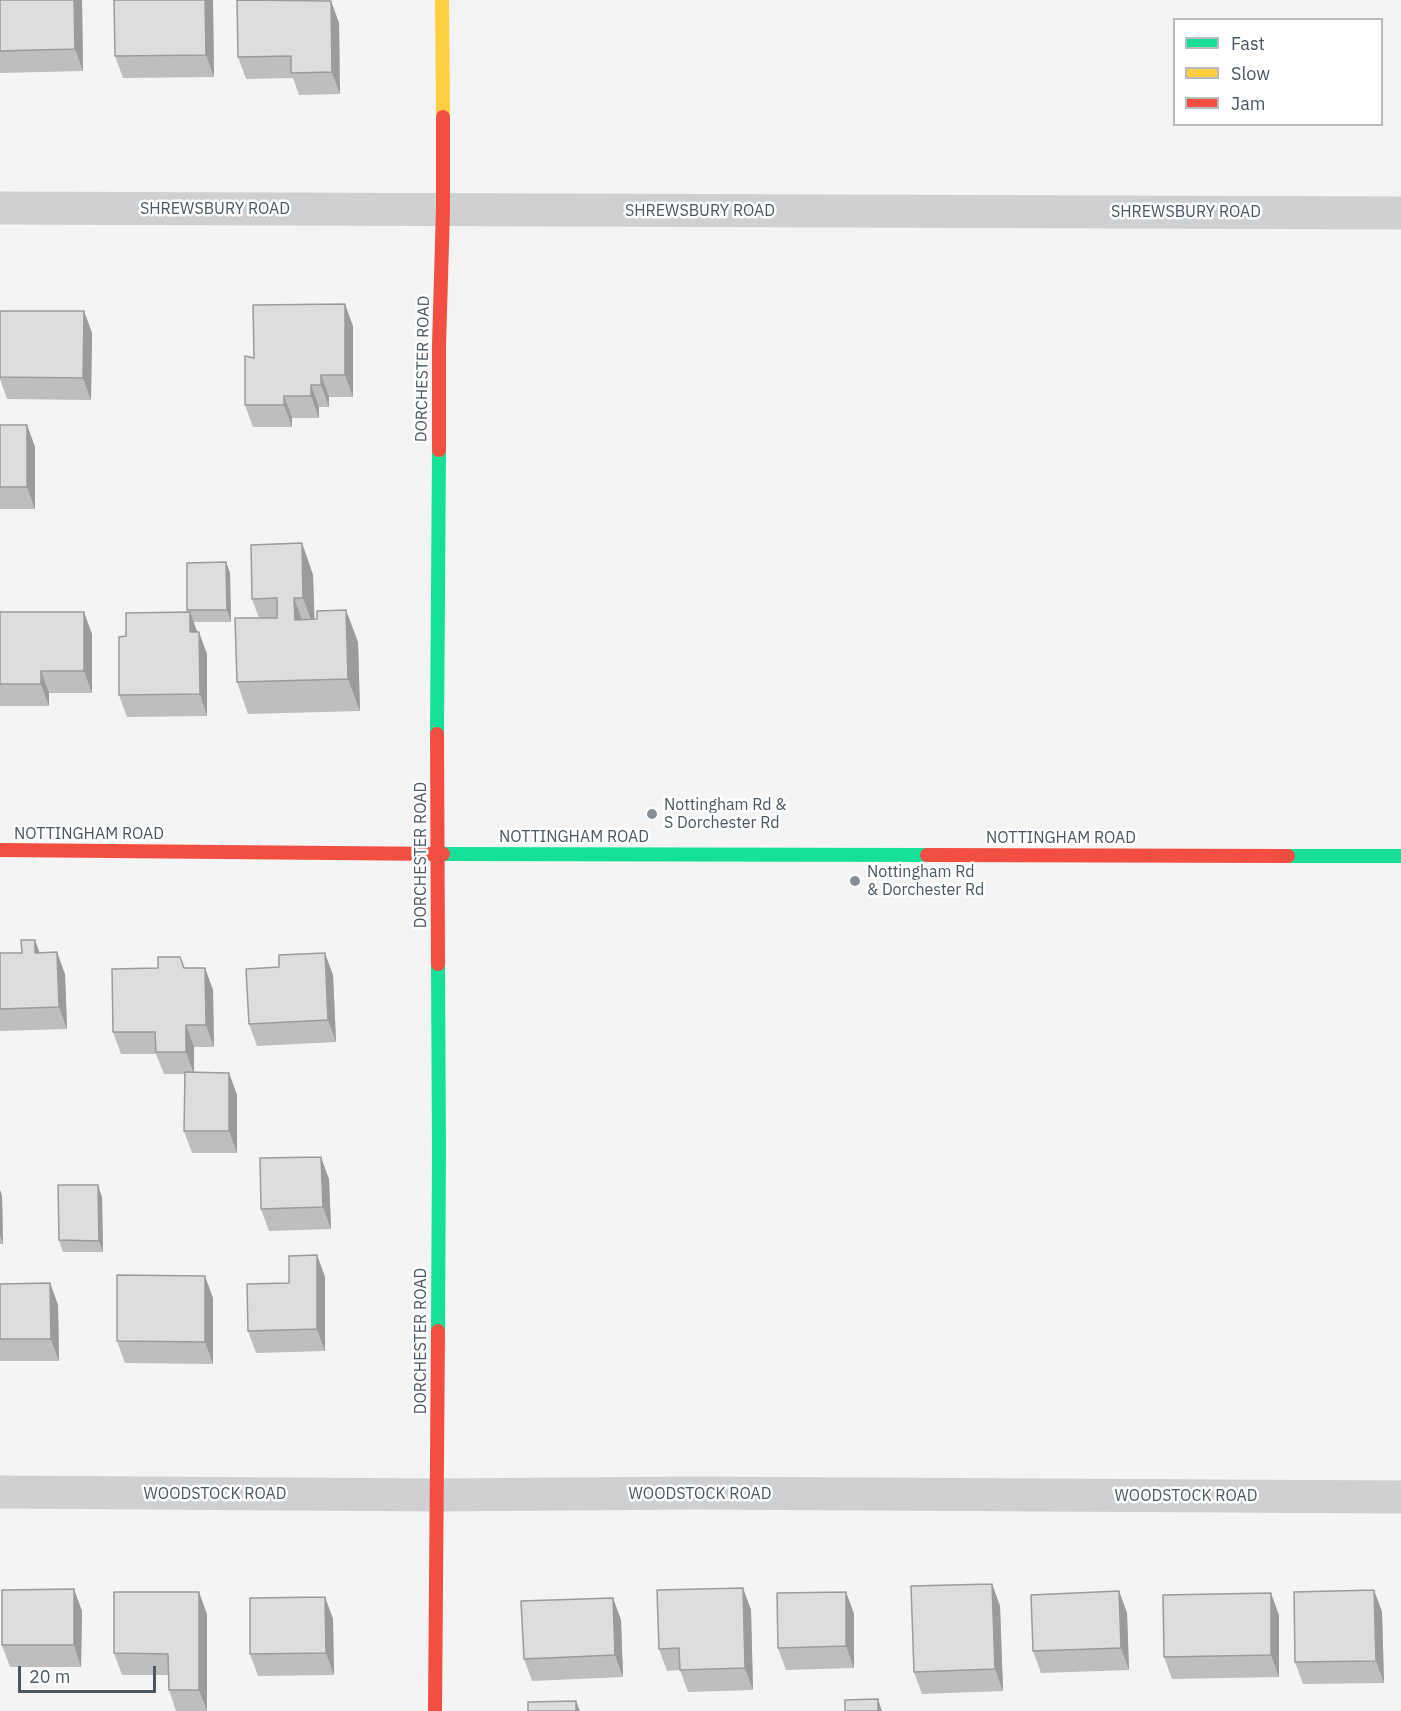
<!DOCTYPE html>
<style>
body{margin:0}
#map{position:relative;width:1401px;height:1711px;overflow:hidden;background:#f4f4f4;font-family:"IBM Plex Sans",sans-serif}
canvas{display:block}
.legend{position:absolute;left:1173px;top:18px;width:210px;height:108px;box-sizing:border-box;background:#fff;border:2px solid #b7bbc0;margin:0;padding:8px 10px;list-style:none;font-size:18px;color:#4a5661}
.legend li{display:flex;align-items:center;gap:12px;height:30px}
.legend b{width:30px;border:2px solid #b7bbc0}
.scale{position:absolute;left:18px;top:1666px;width:138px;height:27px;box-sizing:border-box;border:3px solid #4a5661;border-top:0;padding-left:8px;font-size:18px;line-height:21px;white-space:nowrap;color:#4a5661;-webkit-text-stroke:4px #fff;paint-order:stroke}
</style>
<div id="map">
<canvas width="1401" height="1711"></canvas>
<ul class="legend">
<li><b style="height:8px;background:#16e098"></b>Fast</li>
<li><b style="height:8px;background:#ffcf43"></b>Slow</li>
<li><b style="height:8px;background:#f24e42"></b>Jam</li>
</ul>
<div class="scale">20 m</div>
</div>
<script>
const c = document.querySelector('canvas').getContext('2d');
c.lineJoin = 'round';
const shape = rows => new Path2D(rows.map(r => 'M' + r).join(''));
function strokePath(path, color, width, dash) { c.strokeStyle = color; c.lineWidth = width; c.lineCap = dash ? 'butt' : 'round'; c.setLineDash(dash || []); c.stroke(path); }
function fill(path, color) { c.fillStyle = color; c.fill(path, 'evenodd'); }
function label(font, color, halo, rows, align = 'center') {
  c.font = font + ' "IBM Plex Sans",sans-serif'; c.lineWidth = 5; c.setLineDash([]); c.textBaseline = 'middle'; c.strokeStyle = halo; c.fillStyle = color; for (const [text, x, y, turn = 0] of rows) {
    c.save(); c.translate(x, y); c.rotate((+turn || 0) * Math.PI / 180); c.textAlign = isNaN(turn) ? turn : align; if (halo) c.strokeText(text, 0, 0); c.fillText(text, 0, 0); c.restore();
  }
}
strokePath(shape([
 [0,208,1401,213],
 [0,1492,437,1495,693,1493,1401,1497]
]), '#ced0d2', 33);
strokePath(shape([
 [437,734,439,450],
 [443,854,927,855],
 [1288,856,1401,856],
 [438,1331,439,1151,438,964]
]), '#16e098', 14);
strokePath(shape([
 [442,0,443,117]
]), '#ffcf43', 14);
strokePath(shape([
 [439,450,439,346,443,209,443,117],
 [437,734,438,964],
 [0,850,443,854],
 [927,855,1288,856],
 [435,1711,438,1331]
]), '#f24e42', 14);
fill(shape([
 [0,0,82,0,83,71,0,73],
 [213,0,214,77,123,78,115,56],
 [237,0,331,1,339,23,340,94,299,95,293,78,246,79,238,57],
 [0,311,84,311,92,333,91,400,7,399,0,379],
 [353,326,353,397,329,397,329,407,319,407,319,418,292,418,292,427,253,427,245,405,254,358],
 [0,425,27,425,35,447,35,509,0,509],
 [302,543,313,575,314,619,358,642,360,711,248,714,237,682,259,618,252,599],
 [226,562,230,573,231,622,193,622,207,654,207,716,127,717,119,695,126,636,188,612,187,610],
 [0,612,92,634,92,693,49,693,49,706,0,706],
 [0,953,40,953,65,974,67,1029,0,1031],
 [184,968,205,968,213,990,214,1047,194,1047,194,1072,229,1073,237,1095,237,1153,192,1153,184,1131,184,1074,164,1074,156,1054,121,1054,113,1032],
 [333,975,336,1042,257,1046,249,1024],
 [329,1179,331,1229,269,1231,261,1209],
 [0,1190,2,1196,3,1244,0,1244],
 [102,1197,103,1252,63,1252,59,1240],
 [317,1255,325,1277,325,1351,256,1353,248,1331,289,1283],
 [50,1283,58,1305,59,1361,0,1361,0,1284],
 [213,1298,213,1364,125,1363,117,1341],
 [992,1584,1000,1606,1003,1691,922,1694,914,1672],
 [743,1588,751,1610,753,1690,688,1692,680,1670,667,1671,659,1649],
 [1374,1590,1382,1612,1384,1683,1303,1684,1295,1662],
 [1119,1591,1127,1613,1129,1670,1041,1673,1033,1651],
 [846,1592,854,1614,854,1668,786,1670,778,1648],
 [325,1597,333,1619,334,1675,258,1676,250,1654],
 [613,1598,621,1620,623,1677,532,1681,524,1659],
 [82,1611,81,1667,10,1667,2,1645],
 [207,1614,207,1711,176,1711,169,1690,168,1675,122,1675,114,1653],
 [1279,1615,1279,1677,1172,1679,1164,1657]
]), '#bebebf');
fill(shape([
 [74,0,82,0,83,71,75,49],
 [205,0,213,0,214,77,206,55],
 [331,1,339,23,340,94,332,72],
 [345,304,353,326,353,397,345,375],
 [84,311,92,333,91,400,83,378],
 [321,375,329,397,329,407,321,385],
 [311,385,319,407,319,418,311,396],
 [284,396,292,418,292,427,284,405],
 [27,425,35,447,35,509,27,487],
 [302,543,313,575,315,630,303,598],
 [226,562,230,573,231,622,227,610],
 [294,598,306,630,295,620],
 [346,610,358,642,360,711,348,679],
 [84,612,92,634,92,693,84,671],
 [190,612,198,634,190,632],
 [199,632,207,654,207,716,200,694],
 [41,671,49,693,49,706,41,684],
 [35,940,43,962,35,953],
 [57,952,65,974,67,1029,59,1007],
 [325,953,333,975,336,1042,328,1020],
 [205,968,213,990,214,1047,206,1025],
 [186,1025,194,1047,194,1074,186,1052],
 [229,1073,237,1095,237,1153,229,1131],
 [321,1157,329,1179,331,1229,323,1207],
 [98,1185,102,1197,103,1252,99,1241],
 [0,1190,2,1196,3,1244,0,1235],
 [317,1255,325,1277,325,1351,317,1329],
 [205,1276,213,1298,213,1364,205,1342],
 [50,1283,58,1305,59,1361,51,1339],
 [992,1584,1000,1606,1003,1691,995,1669],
 [743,1588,751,1610,753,1690,745,1668],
 [74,1589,82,1611,81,1667,74,1645],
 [1374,1590,1382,1612,1384,1683,1376,1661],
 [1119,1591,1127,1613,1129,1670,1121,1648],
 [199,1592,207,1614,207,1711,199,1690],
 [846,1592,854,1614,854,1668,846,1646],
 [1271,1593,1279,1615,1279,1677,1271,1655],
 [325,1597,333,1619,334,1675,326,1653],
 [613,1598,621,1620,623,1677,615,1655],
 [878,1699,882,1711,878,1711],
 [576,1701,580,1711,576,1711]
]), '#9b9b9b');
const building = shape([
 [0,0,74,0,75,49,0,51,0,0],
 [114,0,205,0,206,55,115,56,114,0],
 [237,0,331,1,332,72,291,73,291,56,238,57,237,0],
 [345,304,345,375,321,375,321,385,311,385,311,396,284,396,284,405,245,405,245,356,254,358,253,305,345,304],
 [0,311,84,311,83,378,0,377,0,311],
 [0,425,27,425,27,487,0,487,0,425],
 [302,543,303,598,294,598,295,620,317,619,317,611,346,610,348,679,237,682,235,618,277,618,277,598,252,599,251,545,302,543],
 [226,562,227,610,187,610,187,563,226,562],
 [0,612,84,612,84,671,41,671,41,684,0,684,0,612],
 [190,612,190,632,199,632,200,694,119,695,119,637,126,636,126,613,190,612],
 [21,940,35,940,35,953,57,952,59,1007,0,1009,0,953,22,953,21,940],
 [325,953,328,1020,249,1024,246,969,279,967,279,955,325,953],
 [158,957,180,957,184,968,205,968,206,1025,186,1025,186,1052,156,1052,155,1032,113,1032,112,969,158,968,158,957],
 [185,1072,229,1073,229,1131,184,1131,185,1072],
 [321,1157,323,1207,261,1209,260,1158,321,1157],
 [58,1185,98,1185,99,1241,59,1240,58,1185],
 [317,1255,317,1329,248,1331,247,1284,289,1283,289,1256,317,1255],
 [117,1275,205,1276,205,1342,117,1341,117,1275],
 [50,1283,51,1339,0,1339,0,1284,50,1283],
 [992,1584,995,1669,914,1672,911,1586,992,1584],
 [743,1588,745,1668,680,1670,679,1648,659,1649,657,1590,743,1588],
 [74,1589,74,1645,2,1645,2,1590,74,1589],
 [1374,1590,1376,1661,1295,1662,1294,1592,1374,1590],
 [1119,1591,1121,1648,1033,1651,1031,1595,1119,1591],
 [114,1592,199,1592,199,1690,169,1690,168,1654,114,1653,114,1592],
 [846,1592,846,1646,778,1648,777,1593,846,1592],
 [1271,1593,1271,1655,1164,1657,1163,1595,1271,1593],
 [325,1597,326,1653,250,1654,250,1598,325,1597],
 [613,1598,615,1655,524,1659,521,1601,613,1598],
 [878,1699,878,1711,845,1711,845,1700,878,1699],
 [576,1701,576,1711,528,1711,528,1702,576,1701]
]);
fill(building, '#ddddde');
strokePath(building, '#9b9b9b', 1.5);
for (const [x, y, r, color] of [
 [652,814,6,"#868d94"],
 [855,881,6,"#868d94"]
]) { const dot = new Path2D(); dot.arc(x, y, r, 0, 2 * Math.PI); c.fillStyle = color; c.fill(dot); strokePath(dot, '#fff', 2); }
label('16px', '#4a5661', '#fff', [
 ["SHREWSBURY ROAD",215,209],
 ["SHREWSBURY ROAD",700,211],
 ["SHREWSBURY ROAD",1186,212],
 ["DORCHESTER ROAD",423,369,-89],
 ["NOTTINGHAM ROAD",89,834],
 ["NOTTINGHAM ROAD",574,837],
 ["NOTTINGHAM ROAD",1061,838],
 ["DORCHESTER ROAD",421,855,-90],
 ["DORCHESTER ROAD",421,1341,-90],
 ["WOODSTOCK ROAD",215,1494],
 ["WOODSTOCK ROAD",700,1494],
 ["WOODSTOCK ROAD",1186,1496]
]);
label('16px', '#4a5661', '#fff', [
 ["Nottingham Rd &",664,805],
 ["S Dorchester Rd",664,823],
 ["Nottingham Rd",867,872],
 ["& Dorchester Rd",867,890]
], 'left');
</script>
